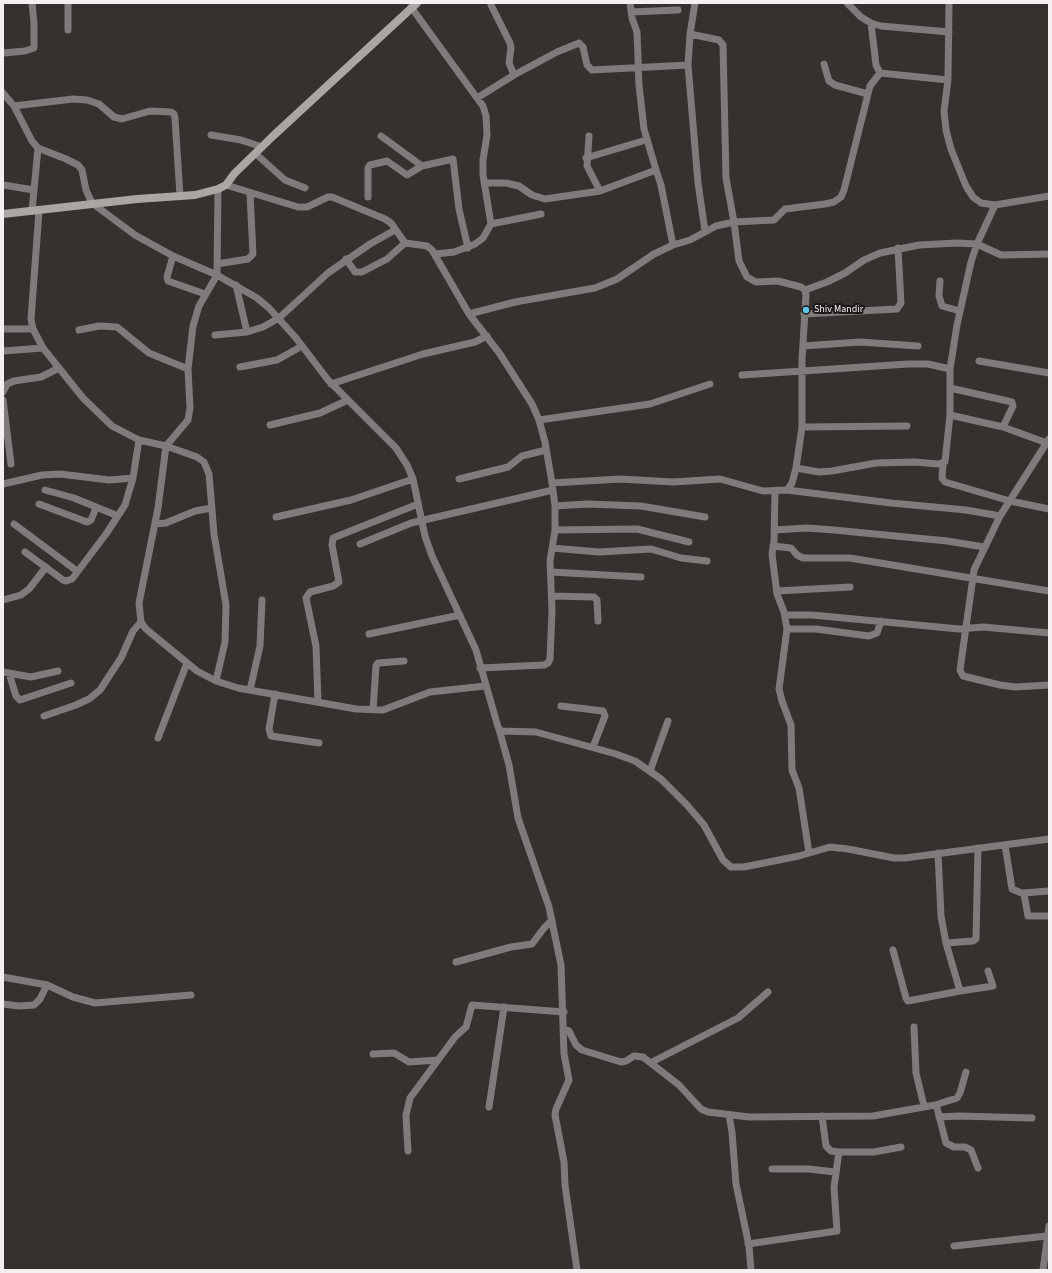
<!DOCTYPE html>
<style>
body{margin:0}
#map{position:relative;width:1052px;height:1273px;overflow:hidden;background:#36302e;font-family:"Source Sans 3",sans-serif}
canvas{display:block}
.frame{position:absolute;inset:0;border:4px solid #f5f0ef;pointer-events:none}
</style>
<div id="map">
<canvas width="1052" height="1273"></canvas>
<div class="frame"></div>
</div>
<script>
const c = document.querySelector('canvas').getContext('2d');
c.lineJoin = 'round';
const shape = rows => new Path2D(rows.map(r => 'M' + r).join(''));
function strokePath(path, color, width, dash) { c.strokeStyle = color; c.lineWidth = width; c.lineCap = dash ? 'butt' : 'round'; c.setLineDash(dash || []); c.stroke(path); }
function label(font, color, halo, rows, align = 'center') {
  c.font = font + ' "Source Sans 3",sans-serif'; c.lineWidth = 4; c.setLineDash([]); c.textBaseline = 'middle'; c.strokeStyle = halo; c.fillStyle = color; for (const [text, x, y, turn = 0] of rows) {
    c.save(); c.translate(x, y); c.rotate((+turn || 0) * Math.PI / 180); c.textAlign = isNaN(turn) ? turn : align; if (halo) c.strokeText(text, 0, 0); c.fillText(text, 0, 0); c.restore();
  }
}
strokePath(shape([
 [630,3,632,18,637,32,639,85,644,129,656,170],
 [695,3,690,34,688,65,698,183,705,231],
 [847,3,861,17,871,23,881,26,949,32],
 [949,3,948,80,944,111,946,130,951,149,966,186,973,197,981,203,995,205,1049,196],
 [491,5,510,43,511,48,509,63,514,75],
 [411,7,477,98,514,75,557,52,579,43,583,47,587,65,592,70,688,65],
 [631,12,678,10],
 [871,23,876,65,880,73,948,80],
 [68,30,68,3],
 [3,53,25,51,34,48,34,23,32,3],
 [824,64,829,81,835,85,868,94],
 [3,93,14,106,32,141,38,148,66,159,78,165,82,170,86,190,92,203,135,235,173,256,217,275,257,298,269,308,296,338,328,380,396,448,407,465,413,479,425,536,432,556,476,650,498,727,501,731,536,732,616,754,635,761,661,779,687,805,704,825,723,860,731,867,744,867,799,856,830,847,848,849,894,858,905,858,1049,839],
 [14,106,73,99,87,100,99,104,114,117,122,119,150,111,171,112,174,114,175,118,180,196],
 [211,135,241,140,262,147],
 [381,136,422,166,453,159,459,209,468,248],
 [589,136,587,166,600,191],
 [256,154,285,180,305,188],
 [586,158,646,140],
 [484,183,506,183,519,186,532,195,545,199,600,191,656,170,661,185,673,245,654,254,617,279,595,288,515,302,469,314,500,354,532,404,539,420,545,442,552,483,620,479,673,482,720,479,763,491,787,490,891,503,966,510,1000,516],
 [3,185,34,190],
 [226,185,298,207,307,207,328,197,332,197,385,219,391,223,405,243,427,246,432,250,469,314],
 [368,197,368,168,370,165,387,161,407,175,422,166],
 [32,211,38,148],
 [39,211,31,319,33,329,43,348,83,398,112,426,139,440,166,446,158,508,139,603,141,622,146,629,197,671,216,681,238,688,356,709,383,710,430,692,485,686],
 [491,224,541,214],
 [673,245,690,240,716,226,734,222,726,178,723,45,719,40,690,34],
 [435,254,454,252,475,244,483,238,491,224,483,175,483,160,487,135,486,116,483,106,477,98],
 [173,256,167,277,168,281,205,294],
 [346,259,355,272,362,272,387,259,405,243],
 [217,264,248,259,253,254,250,194],
 [940,281,939,296,942,306,960,311],
 [236,285,247,332],
 [805,290,827,282,845,273,864,260,880,253,919,245,957,243,977,244,1001,255,1049,254],
 [804,314,897,309,901,303,898,248],
 [3,329,33,329],
 [79,330,99,326,117,327,149,353,188,369],
 [215,335,247,332,263,327,279,318,328,273,370,244,395,230],
 [803,346,860,342,918,346],
 [3,351,43,348],
 [979,361,1049,373],
 [240,367,277,360,302,346],
 [742,375,908,364,928,364,950,369],
 [331,384,423,354,475,342,487,336],
 [950,388,1012,402,1013,406,1003,427],
 [3,392,7,384,14,381,41,377,59,368],
 [3,400,11,464],
 [950,415,1003,427,1047,443],
 [539,420,650,404,710,384],
 [270,425,320,413,348,400],
 [802,427,907,426],
 [1049,439,1000,516,974,570,960,670,963,676,1000,685,1015,687,1049,685],
 [943,463,942,478,945,482,1010,501,1049,509],
 [796,468,819,472,832,471,876,463,915,462,938,464,945,462,950,415,950,369,957,325,971,262,977,244,995,205],
 [459,479,508,467,522,456,546,450],
 [3,484,42,475,60,474,109,480,133,478],
 [45,490,74,498,118,516],
 [787,490,792,483,796,468,802,427,802,359,806,295,805,290,801,287,778,281,756,282,747,277,739,261,734,222,774,220,785,209,825,204,834,202,841,197,844,190,870,86,880,73],
 [775,492,774,542,772,554,777,594,784,612,787,629,779,689,782,701,791,725,792,770,799,788,809,853],
 [39,504,87,522,91,520,96,508],
 [555,506,587,504,641,506,705,517],
 [276,517,351,500,413,479],
 [14,524,77,571],
 [155,524,166,523,195,511,212,508],
 [555,530,637,529,689,542],
 [774,530,807,528,834,530,947,541,984,547],
 [360,544,411,523,553,490],
 [773,546,791,548,797,555,803,558,850,558,1049,591],
 [552,548,599,552,651,549,681,558,707,561],
 [25,552,63,580,66,581,72,579,106,534,125,505,133,478,139,440],
 [551,572,641,577],
 [777,591,850,587],
 [552,596,594,597,597,600,598,621],
 [3,600,21,595,29,589,46,567],
 [785,615,812,615,959,629,983,627,1049,633],
 [787,629,816,629,869,636,877,633,881,621],
 [369,634,460,615],
 [480,668,544,665,548,663,550,659,552,611,550,561,555,530,555,506,552,483],
 [3,672,31,677,58,671],
 [9,673,16,696,20,700,71,683],
 [216,681,225,642,226,605,214,534,209,474,204,462,197,457,166,446,188,420,190,408,188,369,193,326,199,306,217,275,218,189],
 [250,690,260,646,262,600],
 [275,694,269,729,271,736,319,743],
 [318,702,316,646,306,598,310,592,333,586,339,582,332,545,333,538,418,504],
 [561,706,603,711,605,716,593,747],
 [373,710,376,666,378,663,404,661],
 [44,716,76,705,89,699,100,690,121,658,133,631,141,622],
 [499,729,509,765,518,818,549,907,561,965,564,1054,569,1080,556,1109,555,1115,564,1162,565,1185,577,1270],
 [158,738,187,663],
 [650,771,668,721],
 [1005,845,1012,889,1024,894,1028,916,1049,916],
 [1023,893,1049,891],
 [946,943,973,941,976,939,978,848],
 [893,950,906,998,908,1001,960,991,946,943,941,916,938,853],
 [456,962,511,947,532,944,544,928,552,920],
 [3,977,47,985],
 [960,991,993,986,988,971],
 [3,1004,19,1006,34,1005,40,999,47,985,73,997,95,1003,191,995],
 [914,1027,916,1073,924,1106],
 [564,1029,569,1031,576,1045,582,1050,621,1062,626,1061,634,1056,643,1057,679,1085,701,1109,708,1112,749,1117,873,1116,935,1105,937,1108,946,1143,954,1147,965,1147,971,1150,978,1168],
 [373,1054,394,1053,409,1062,438,1060],
 [652,1062,738,1018,768,992],
 [935,1105,957,1098,960,1093,966,1072],
 [489,1107,504,1007],
 [729,1115,732,1132,736,1184,749,1246,751,1270],
 [939,1117,959,1116,1032,1118],
 [408,1151,406,1115,410,1098,455,1037,466,1027,472,1005,564,1012],
 [839,1152,874,1152,901,1147],
 [772,1169,809,1169,835,1172],
 [748,1244,837,1231,834,1187,839,1152,831,1151,826,1146,822,1116],
 [954,1246,1047,1236],
 [1043,1270,1049,1226]
]), '#7f7b7a', 7);
strokePath(shape([
 [3,214,137,199,195,195,218,189,226,185,234,174,273,136,417,3]
]), '#aba5a4', 8);
for (const [x, y, r, color] of [
 [806,310,4,"#5cc7e7"]
]) { const dot = new Path2D(); dot.arc(x, y, r, 0, 2 * Math.PI); c.fillStyle = color; c.fill(dot); strokePath(dot, '#1b1817', 1.5); }
label('10px', '#f5f0ef', '#1b1817', [
 ["Shiv Mandir",814,310]
], 'left');
</script>
